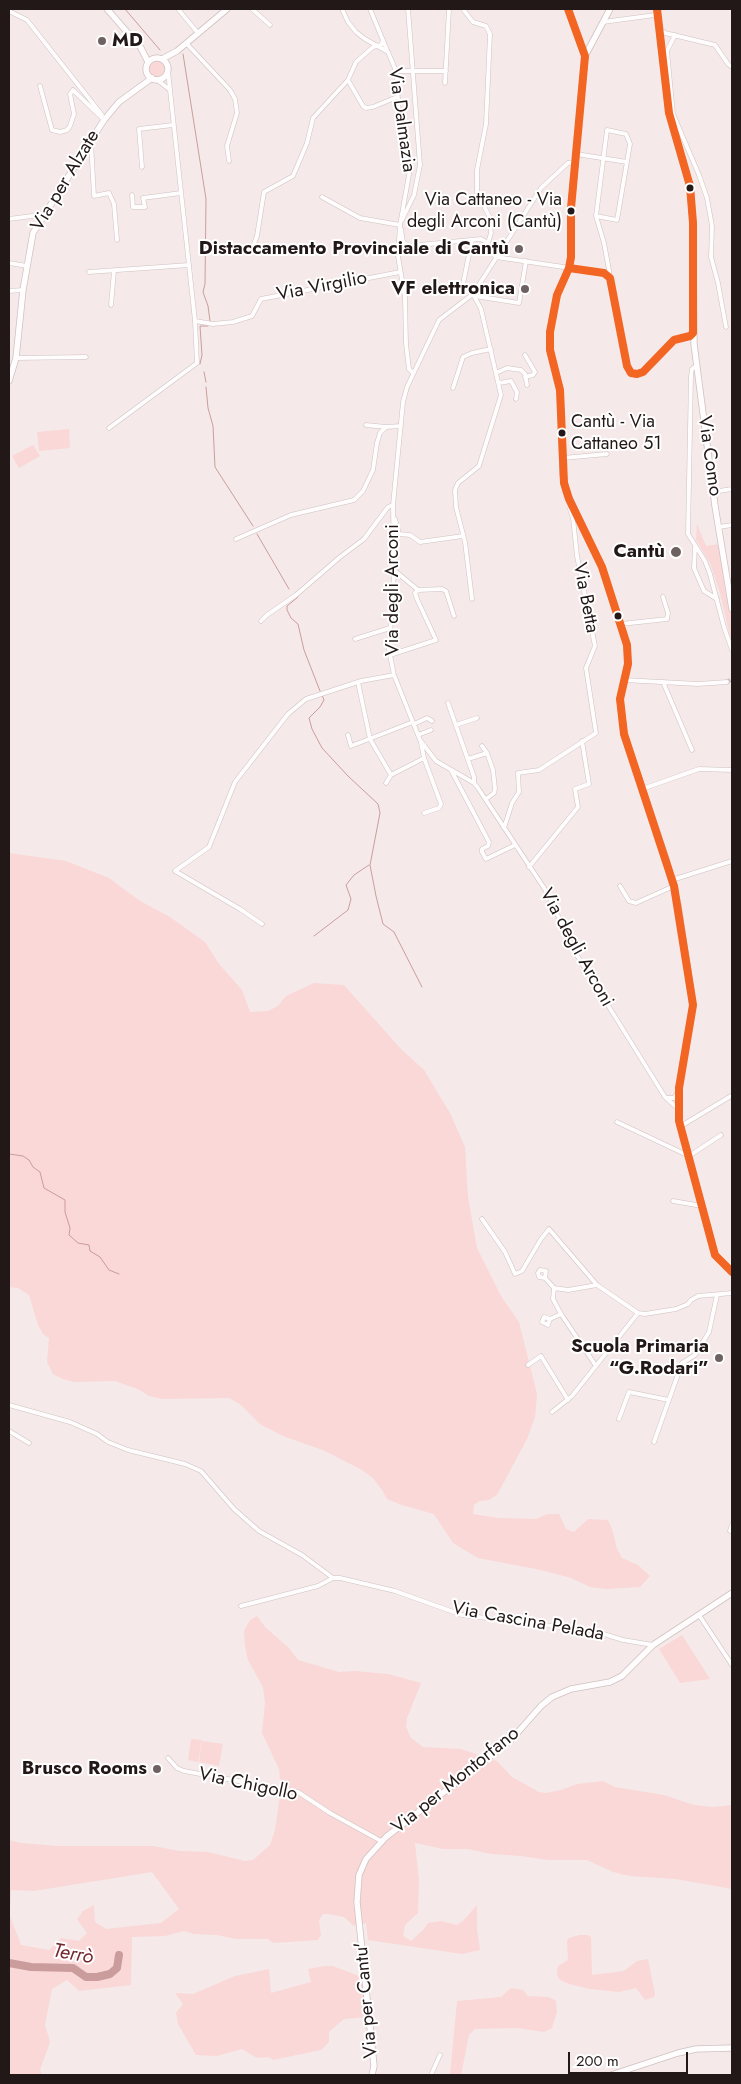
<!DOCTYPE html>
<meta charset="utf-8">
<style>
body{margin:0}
#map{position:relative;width:741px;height:2084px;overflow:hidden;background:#f6e9e9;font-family:Jost,sans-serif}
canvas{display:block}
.frame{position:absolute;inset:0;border:10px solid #231818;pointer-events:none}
.scale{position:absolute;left:568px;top:2052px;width:120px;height:22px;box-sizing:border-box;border:2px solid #231818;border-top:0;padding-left:6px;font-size:15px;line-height:18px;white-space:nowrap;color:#231818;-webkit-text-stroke:4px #fff;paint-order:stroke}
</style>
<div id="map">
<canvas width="741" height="2084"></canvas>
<div class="frame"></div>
<div class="scale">200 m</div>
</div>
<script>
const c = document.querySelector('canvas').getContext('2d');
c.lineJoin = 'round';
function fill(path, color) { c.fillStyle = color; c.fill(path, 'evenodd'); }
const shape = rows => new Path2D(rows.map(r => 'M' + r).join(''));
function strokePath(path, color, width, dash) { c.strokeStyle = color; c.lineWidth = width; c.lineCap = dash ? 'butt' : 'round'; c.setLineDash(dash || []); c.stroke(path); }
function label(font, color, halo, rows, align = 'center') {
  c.font = font + ' Jost,sans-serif'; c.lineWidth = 4; c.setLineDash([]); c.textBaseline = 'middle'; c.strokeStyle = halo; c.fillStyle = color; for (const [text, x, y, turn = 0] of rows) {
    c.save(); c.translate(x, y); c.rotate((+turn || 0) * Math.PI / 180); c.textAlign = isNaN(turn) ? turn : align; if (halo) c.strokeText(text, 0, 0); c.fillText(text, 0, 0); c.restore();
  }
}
fill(shape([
 '148 69a9 9 0 1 1 18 0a9 9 0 1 1-18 0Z',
 [69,429,70,448,39,451,37,432],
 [33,445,40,456,19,468,12,456],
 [697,524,706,546,719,544,725,590,732,617,732,645,720,593,710,563,696,540],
 [9,853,66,861,109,878,140,901,170,917,205,942,219,964,242,990,250,1012,268,1011,278,1006,286,996,314,983,344,985,401,1049,424,1070,450,1113,465,1147,468,1197,477,1248,501,1296,519,1322,537,1394,535,1417,527,1439,497,1495,489,1500,479,1501,474,1505,473,1514,499,1518,536,1519,548,1514,559,1514,566,1529,574,1532,588,1519,608,1520,612,1529,617,1549,622,1558,638,1565,650,1576,640,1587,606,1589,590,1587,571,1578,541,1570,478,1558,453,1543,434,1514,402,1505,387,1499,382,1490,373,1478,362,1470,325,1451,283,1436,260,1424,241,1405,229,1398,162,1399,149,1396,138,1389,115,1381,74,1382,63,1379,53,1374,47,1362,49,1338,43,1334,38,1325,29,1295,18,1288,9,1287],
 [257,1616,266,1628,288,1647,298,1660,339,1672,355,1671,388,1674,421,1683,407,1718,406,1727,411,1738,423,1747,461,1749,497,1761,512,1777,539,1792,546,1793,561,1790,577,1784,603,1781,615,1787,664,1795,694,1805,713,1807,732,1805,732,1889,676,1879,630,1876,613,1872,587,1860,548,1860,521,1856,491,1854,468,1849,443,1849,415,1843,419,1880,418,1913,405,1925,403,1936,411,1941,423,1930,428,1923,441,1921,457,1925,463,1921,477,1905,477,1929,480,1950,462,1954,368,1940,366,1923,354,1926,344,1917,328,1914,323,1914,319,1920,321,1935,318,1940,273,1943,268,1939,236,1939,217,1935,194,1934,184,1931,165,1936,132,1937,131,1985,79,1991,67,1980,52,1989,45,2025,50,2042,40,2070,42,2075,9,2075,9,1840,21,1843,58,1846,153,1846,179,1851,208,1852,245,1861,253,1860,270,1845,275,1830,281,1788,279,1769,262,1733,265,1703,263,1687,248,1660,245,1646,244,1631,250,1620],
 [152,1872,179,1909,161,1923,106,1929,95,1922,94,1905,83,1911,77,1919,87,1933,79,1941,61,1938,49,1950,21,1945,10,1916,11,1890,34,1891],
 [682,1635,710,1679,680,1683,659,1649],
 [191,1739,202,1740,198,1762,188,1760],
 [202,1741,223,1744,219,1766,199,1762],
 [579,1935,587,1935,591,1937,592,1975,624,1971,637,1961,648,1959,655,1994,654,1997,645,2000,636,1988,619,1992,590,1989,569,1984,560,1980,557,1975,557,1970,558,1966,568,1960,567,1941,569,1938],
 [325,1966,333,1966,364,1978,368,2017,344,2019,329,2032,329,2042,321,2050,273,2060,269,2057,257,2058,242,2049,217,2056,196,2055,178,2024,176,2013,183,2004,175,1993,193,1994,235,1976,269,1969,271,1993,311,1982,308,1969],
 [511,1988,523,1990,528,1996,549,1997,556,2001,557,2012,552,2028,544,2032,517,2028,475,2029,469,2035,461,2075,450,2075,457,2001,501,1997]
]), '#f9d8d7');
strokePath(shape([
 [125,9,160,50],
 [183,54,206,199,205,284,203,292,208,306,210,321],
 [200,364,202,355,200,326,208,326],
 [204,372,206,382],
 [206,387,208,408,213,426,215,467,253,526],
 [257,534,289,589],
 [298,597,287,606,287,610,291,618,298,624,304,650,320,691],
 [322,695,324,700,320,707,309,718,312,729,322,748,348,776,378,804,380,813,370,865,376,896,383,924,394,932,422,987],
 [314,936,348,910,351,899,346,885,354,875,369,865],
 [9,1154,23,1156,29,1160,33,1167,40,1172,44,1188,65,1200,65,1212,70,1228,69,1235,78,1243,89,1245,90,1251,100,1257,109,1270,119,1274]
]), '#cb9c9c', 1);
strokePath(shape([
 [9,1963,31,1967,73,1968,86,1977,97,1977,110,1974,117,1968,119,1955]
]), '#cb9c9c', 8);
strokePath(shape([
 [727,682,732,679]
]), '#ccbfbf', 4, [4, 2]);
const street = shape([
 [178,9,198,33],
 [252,9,270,25],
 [342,9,348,22,356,32,365,39,388,52,396,71,399,114,408,149,410,169,400,225,398,256,405,298,406,344,409,369,413,373],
 [370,9,387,50],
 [463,9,473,22,486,26,490,34,486,124,477,170,477,192,489,216,491,233,488,243],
 [9,11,27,20,102,115],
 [603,22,655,15],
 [660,29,665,33,715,45,728,64,732,67],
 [675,35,667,51,673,114,699,175,707,198,712,226,711,257,718,283,726,327],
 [186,43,230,90,235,99,237,113,227,146,229,161],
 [396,71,446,71],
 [156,79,170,90,168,71],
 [348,80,363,106,366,108,373,107,397,97],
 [445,83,449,9],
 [40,86,52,130,60,132,67,130,70,126,74,114,70,94,73,90,104,120],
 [607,130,626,134,630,144,617,220,596,216,607,130],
 [91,142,94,196,109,193,114,204,117,240],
 [576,154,627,162],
 [574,162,568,163,541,188,473,294,439,320,407,387,403,402,393,505,394,574,389,650,394,675,420,740,436,761,474,783,478,788,548,894,573,949,665,1097,675,1106,678,1107],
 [142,167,139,129,173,125],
 [132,195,133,207,145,207,143,198,181,193],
 [322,197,360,218,400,225],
 [596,216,604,243,609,270,609,276,629,371,634,374,643,372,674,340,690,336,693,333],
 [9,219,32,216,42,218],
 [402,220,414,195,420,165,408,9],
 [401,229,403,242,409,246,481,239,488,243,491,252,496,257,604,273,609,276],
 [251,251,257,236,264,192,293,176,307,143,313,118,348,80,356,62,373,47,381,45,383,40],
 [9,263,27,266],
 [89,272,189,265],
 [463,284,472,240],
 [9,291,23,290],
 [475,296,519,303,526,261],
 [111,305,114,271],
 [195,321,213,324,233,322,252,316,261,299,400,272],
 [16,358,86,357],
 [697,365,692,369,691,376,688,534,705,561,710,574,724,627,732,650],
 [496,373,507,368,521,370,525,374,527,385],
 [525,377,533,375,535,372,525,355],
 [499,383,511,381,517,392,516,399],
 [453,388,463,357,472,353,491,349],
 [366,425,386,427],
 [109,428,197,363,195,321,170,90],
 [563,458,607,454],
 [713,492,732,489],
 [395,519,399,534,410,535,420,542,463,536],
 [719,527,732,525],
 [236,539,291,515,354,500,363,491,373,470,377,443,380,433,386,427,401,426],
 [695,547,694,568,704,591,717,599],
 [394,570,418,590,442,589,446,591,454,616],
 [472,599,465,542,456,507,455,490,458,483,479,466,501,395,481,309,473,294],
 [261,621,267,615,296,595,340,557,364,539,388,507,393,505],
 [621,624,667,619,668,613,663,597],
 [355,639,390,628],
 [390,655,436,640,417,599,415,593,418,590],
 [624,680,698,684,727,682],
 [358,682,370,739,391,775,424,758],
 [663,682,692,750],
 [448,703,474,777,474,783],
 [414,724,427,718,432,721],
 [456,725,477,718],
 [348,735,351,746,413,722],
 [418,735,431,730],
 [421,743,424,758,441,804,439,808,424,813],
 [482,746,487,753,493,770,495,789,494,793,486,799],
 [468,759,487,753],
 [451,770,489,842,488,846,482,849,482,852,486,859,515,845],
 [386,783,391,775],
 [642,789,699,769,732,770],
 [504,828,512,803,519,792,518,773,539,770,596,733,586,668,595,646,577,556,573,518,570,509,573,507],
 [529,867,578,807,575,789,589,784,582,741],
 [672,880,732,861],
 [620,886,629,901,636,903,674,886],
 [262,924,240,909,175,871,209,847,235,782,288,714,306,699,361,681,394,675],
 [667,1098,674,1098,676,1095],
 [617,1122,689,1156,721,1135],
 [681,1126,731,1096],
 [673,1201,702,1206],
 [482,1219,505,1252,515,1274,522,1271,541,1239,549,1229,597,1285,638,1313,645,1314,676,1309,688,1304,691,1300,698,1296,732,1293],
 [545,1278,539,1277,538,1273,540,1270,546,1271,545,1278,554,1288,568,1290,597,1285],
 [561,1314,596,1366],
 [550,1319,548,1325,542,1322,544,1317,550,1319,561,1314,553,1299,554,1288],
 [528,1365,541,1356,568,1400],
 [641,1373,643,1365,679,1372],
 [9,1405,70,1422,97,1434,108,1442,128,1450,185,1464,201,1471,234,1509,259,1531,302,1555,333,1578,340,1578,395,1591,462,1615,594,1631,623,1640,653,1645],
 [552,1412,572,1396,638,1313],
 [619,1419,629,1392,669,1400],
 [9,1431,29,1443],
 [654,1442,682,1363,695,1355,709,1332,717,1295],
 [730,1531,732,1525],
 [241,1606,318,1586,333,1578],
 [699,1615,732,1665],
 [168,1758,177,1768,184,1771,298,1792,330,1813,381,1841],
 [431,2075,440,2055]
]);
const secondary = shape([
 [107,9,141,48,148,62],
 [568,9,585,56],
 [610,9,585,56,571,208,571,257,569,268,557,295,550,332,550,350,560,390,563,475,566,491,602,567,627,645,628,664,620,699,624,734,666,859,678,905,693,1005,679,1088,679,1121,715,1255,732,1272],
 [657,9,669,113,690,186,693,223,694,344,715,506,732,609],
 '146 69a11 11 0 1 1 22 0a11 11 0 1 1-22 0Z',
 [162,59,177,51,227,9],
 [9,381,16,358,23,290,33,233,104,120,119,102,152,78],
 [372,2075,374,2066,357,1902,359,1875,366,1859,386,1837,511,1740,541,1706,552,1697,571,1689,610,1682,622,1676,653,1645,732,1593],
 [611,2075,678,2053,696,2049,732,2048]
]);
strokePath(street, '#cdc2c1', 5);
strokePath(secondary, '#cdc2c1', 7);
strokePath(street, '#fefcfc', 4);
strokePath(secondary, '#fefcfc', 5.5);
strokePath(shape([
 [568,9,585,56,571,208,571,257,569,268,557,295,550,332,550,350,560,390,564,483,569,499,602,567,627,645,628,664,620,699,624,734,674,886,693,1005,679,1088,679,1121,715,1255,732,1272],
 [569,268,604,273,610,278,627,366,631,373,637,374,643,372,674,340,690,336,693,333,693,223,690,186,669,113,657,9]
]), '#f26522', 8);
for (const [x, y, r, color] of [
 [102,41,5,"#6d6161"],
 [690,188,4.5,"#231818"],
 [571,211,4.5,"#231818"],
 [519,249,5,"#6d6161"],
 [525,289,5,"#6d6161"],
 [562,433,4.5,"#231818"],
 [676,552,6,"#6d6161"],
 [618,616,4.5,"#231818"],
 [719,1358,5,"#6d6161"],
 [157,1769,5,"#6d6161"]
]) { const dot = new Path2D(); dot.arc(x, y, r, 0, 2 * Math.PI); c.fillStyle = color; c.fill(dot); strokePath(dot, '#fff', 2); }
label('18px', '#231818', '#fff', [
 ["Via Cattaneo - Via",562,201],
 ["degli Arconi (Cantù)",562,223],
 ["Cantù - Via",571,423,"left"],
 ["Cattaneo 51",571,445,"left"]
], 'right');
label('bold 19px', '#231818', '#fff', [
 ["MD",112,41,"left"],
 ["Distaccamento Provinciale di Cantù",509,249],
 ["VF elettronica",515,289],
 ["Cantù",665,552],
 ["Scuola Primaria",709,1347],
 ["“G.Rodari”",709,1369],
 ["Brusco Rooms",147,1769]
], 'right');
label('19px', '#231818', '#fff', [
 ["Via Dalmazia",401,120,82],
 ["Via per Alzate",66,181,-59],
 ["Via Virgilio",322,287,-11],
 ["Via Como",709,456,82],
 ["Via degli Arconi",393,590,-90],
 ["Via Betta",585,598,79],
 ["Via degli Arconi",576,948,61],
 ["Via Cascina Pelada",528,1622,10],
 ["Via per Montorfano",456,1781,-39],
 ["Via Chigollo",248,1785,12],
 ["Via per Cantu'",367,2000,-95]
]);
label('italic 20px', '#75282e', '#fff', [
 ["Terrò",73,1955,10]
]);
</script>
